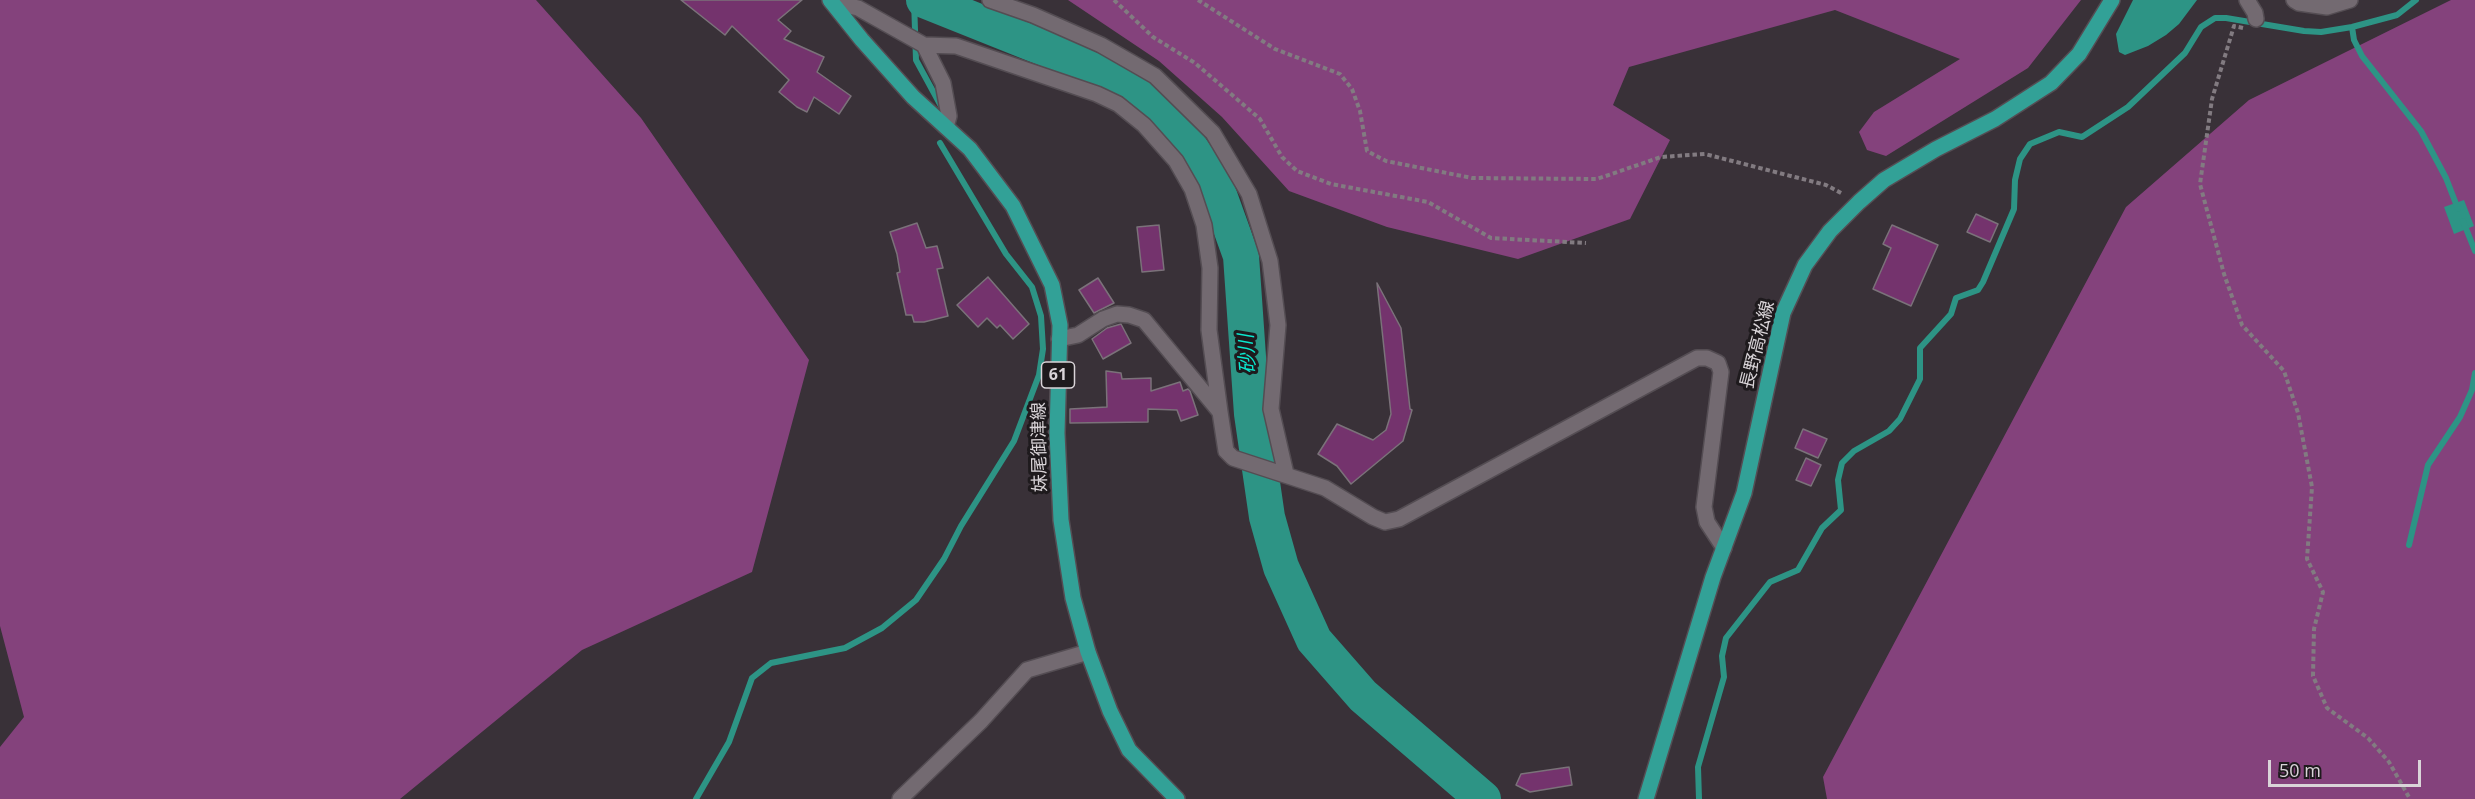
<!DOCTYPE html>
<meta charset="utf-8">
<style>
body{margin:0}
#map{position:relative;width:2475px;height:799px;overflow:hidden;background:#393138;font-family:"Open Sans",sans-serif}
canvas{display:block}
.scale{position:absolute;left:2268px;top:760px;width:153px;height:27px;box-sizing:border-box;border:3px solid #d9d4d8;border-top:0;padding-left:8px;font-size:18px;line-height:21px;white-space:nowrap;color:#d9d4d8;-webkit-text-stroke:4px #1e1a1d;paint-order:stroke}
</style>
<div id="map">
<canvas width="2475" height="799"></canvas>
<div class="scale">50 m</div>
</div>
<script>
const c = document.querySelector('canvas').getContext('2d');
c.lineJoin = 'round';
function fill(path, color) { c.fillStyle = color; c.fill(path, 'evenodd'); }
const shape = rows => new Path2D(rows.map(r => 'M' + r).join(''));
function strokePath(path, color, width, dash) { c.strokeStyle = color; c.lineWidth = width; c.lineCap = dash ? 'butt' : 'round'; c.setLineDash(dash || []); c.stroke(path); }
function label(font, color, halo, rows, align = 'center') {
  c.font = font + ' "Open Sans","Noto Sans JP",sans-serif'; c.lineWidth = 6; c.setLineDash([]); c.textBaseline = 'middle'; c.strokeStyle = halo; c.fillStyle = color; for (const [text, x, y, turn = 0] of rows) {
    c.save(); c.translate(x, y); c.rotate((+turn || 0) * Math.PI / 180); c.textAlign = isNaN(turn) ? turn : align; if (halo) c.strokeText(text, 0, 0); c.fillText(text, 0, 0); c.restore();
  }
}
fill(shape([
 [0,0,536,0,641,118,809,360,752,572,582,650,400,799,0,799,0,747,24,717,0,626],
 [1068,0,2081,0,2028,68,1886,156,1867,150,1859,132,1874,112,1960,59,1835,10,1629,67,1613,105,1670,140,1630,219,1518,259,1387,227,1289,191,1222,117,1159,61],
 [2451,0,2475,0,2475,799,1827,799,1823,777,2126,207,2249,100]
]), '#84427c');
fill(shape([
 [2133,0,2197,0,2179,24,2166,35,2148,46,2125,55,2119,52,2116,34],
 [2464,200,2474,226,2454,234,2444,207]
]), '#2d9485');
strokePath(shape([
 [914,0,916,60,941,106],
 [2352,27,2354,40,2362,56,2421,131,2446,178,2458,209],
 [2463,221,2475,251],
 [2409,545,2428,465,2460,417,2472,390,2475,373],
 [696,799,729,742,752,678,771,663,845,648,882,628,916,600,944,559,961,526,1014,441,1039,375,1043,349,1041,316,1032,287,1006,254,940,143],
 [1699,799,1698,767,1724,677,1722,656,1726,638,1770,582,1798,570,1822,528,1841,510,1838,480,1842,463,1854,451,1889,431,1900,419,1920,379,1920,348,1951,314,1956,298,1978,290,1983,282,2014,209,2015,180,2020,159,2030,144,2059,132,2082,137,2128,107,2185,53,2201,27,2215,18,2226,18,2304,31,2321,32,2352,27,2397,15,2416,0]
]), '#2d9485', 6);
strokePath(shape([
 [924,0,1054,52,1130,88,1179,132,1214,181,1241,256,1252,414,1267,517,1281,567,1314,640,1363,696,1483,799]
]), '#2d9485', 36);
const building = shape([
 [681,0,802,0,778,20,791,31,784,39,824,57,817,72,851,96,839,114,814,97,807,112,797,107,779,92,789,80,732,26,725,35,681,0],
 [1976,214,1998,224,1990,242,1967,232,1976,214],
 [917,223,926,248,937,246,943,268,937,269,948,316,924,322,914,322,912,315,906,315,897,273,900,272,897,254,890,232,917,223],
 [1159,225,1164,270,1142,272,1137,227,1159,225],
 [1892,225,1938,245,1911,306,1873,289,1891,248,1883,244,1892,225],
 [988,277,1029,324,1013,339,1000,325,997,328,987,318,978,327,957,305,988,277],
 [1098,278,1114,303,1094,313,1079,290,1098,278],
 [1377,283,1401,328,1410,409,1412,410,1403,441,1351,484,1337,466,1318,454,1337,424,1373,440,1386,430,1391,414,1377,283],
 [1121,324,1131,343,1103,359,1092,339,1107,328,1121,324],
 [1106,371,1121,373,1122,379,1151,378,1151,391,1180,382,1183,391,1188,389,1190,391,1198,415,1181,421,1177,410,1148,409,1148,422,1070,423,1070,409,1107,407,1106,371],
 [1803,429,1827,439,1818,458,1795,448,1803,429],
 [1806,458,1821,465,1811,486,1796,480,1806,458],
 [1569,767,1572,785,1530,792,1516,785,1521,774,1569,767]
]);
fill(building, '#74336d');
strokePath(building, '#7b727a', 1.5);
const minor = shape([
 [990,0,1033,15,1101,45,1155,76,1213,133,1249,194,1270,261,1278,325,1271,409,1286,474],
 [2247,0,2255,13,2256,19],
 [2294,0,2299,3,2327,7,2350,0],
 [832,2,858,8,924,45,956,46,1097,94,1118,104,1144,125,1176,161,1192,189,1204,225,1210,268,1209,330,1220,412],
 [924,45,943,83,949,116,946,127],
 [1059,339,1078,335,1103,319,1117,314,1129,315,1144,320,1220,412,1226,451,1233,458,1325,488,1373,517,1385,522,1399,519,1697,358,1707,358,1718,363,1721,372,1704,507,1707,522,1724,548],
 [900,799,981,721,1027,670,1088,652]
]);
const major = shape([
 [830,0,862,40,913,97,970,149,1013,206,1052,285,1060,325,1057,433,1061,520,1073,598,1088,652,1110,711,1129,750,1177,799],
 [1646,799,1713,577,1744,493,1783,313,1805,265,1830,231,1859,202,1884,180,1936,149,1995,119,2051,83,2079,54,2112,0]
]);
strokePath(minor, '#544d53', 18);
strokePath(major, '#544d53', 18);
strokePath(shape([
 [1114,0,1153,37,1195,63,1260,119,1282,157,1297,171,1331,184,1428,202,1491,238,1586,243],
 [1198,0,1275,49,1340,74,1352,89,1360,111,1367,151,1386,161,1472,178,1597,179,1661,157,1705,154,1826,185,1843,194],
 [2243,28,2234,26,2212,99,2200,184,2224,274,2242,325,2284,371,2298,413,2312,487,2307,559,2323,592,2314,629,2313,676,2327,708,2368,738,2389,762,2410,799]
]), '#827b81', 4, [4.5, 3]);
strokePath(minor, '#736a71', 15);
strokePath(major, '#32a197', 15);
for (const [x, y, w] of [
 [1058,375,33]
]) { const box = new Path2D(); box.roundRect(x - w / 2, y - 13, w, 26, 4.5); c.fillStyle = '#1e1a1d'; c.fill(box); strokePath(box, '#d9d4d8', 1.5); }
label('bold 16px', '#d9d4d8', null, [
 ["61",1058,375]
]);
label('18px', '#d9d4d8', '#1e1a1d', [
 ["長野高松線",1758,345,-76],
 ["妹尾御津線",1040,447,-91]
]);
label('italic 20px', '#0be7ce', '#1e1a1d', [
 ["砂川",1248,354,-94]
]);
</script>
